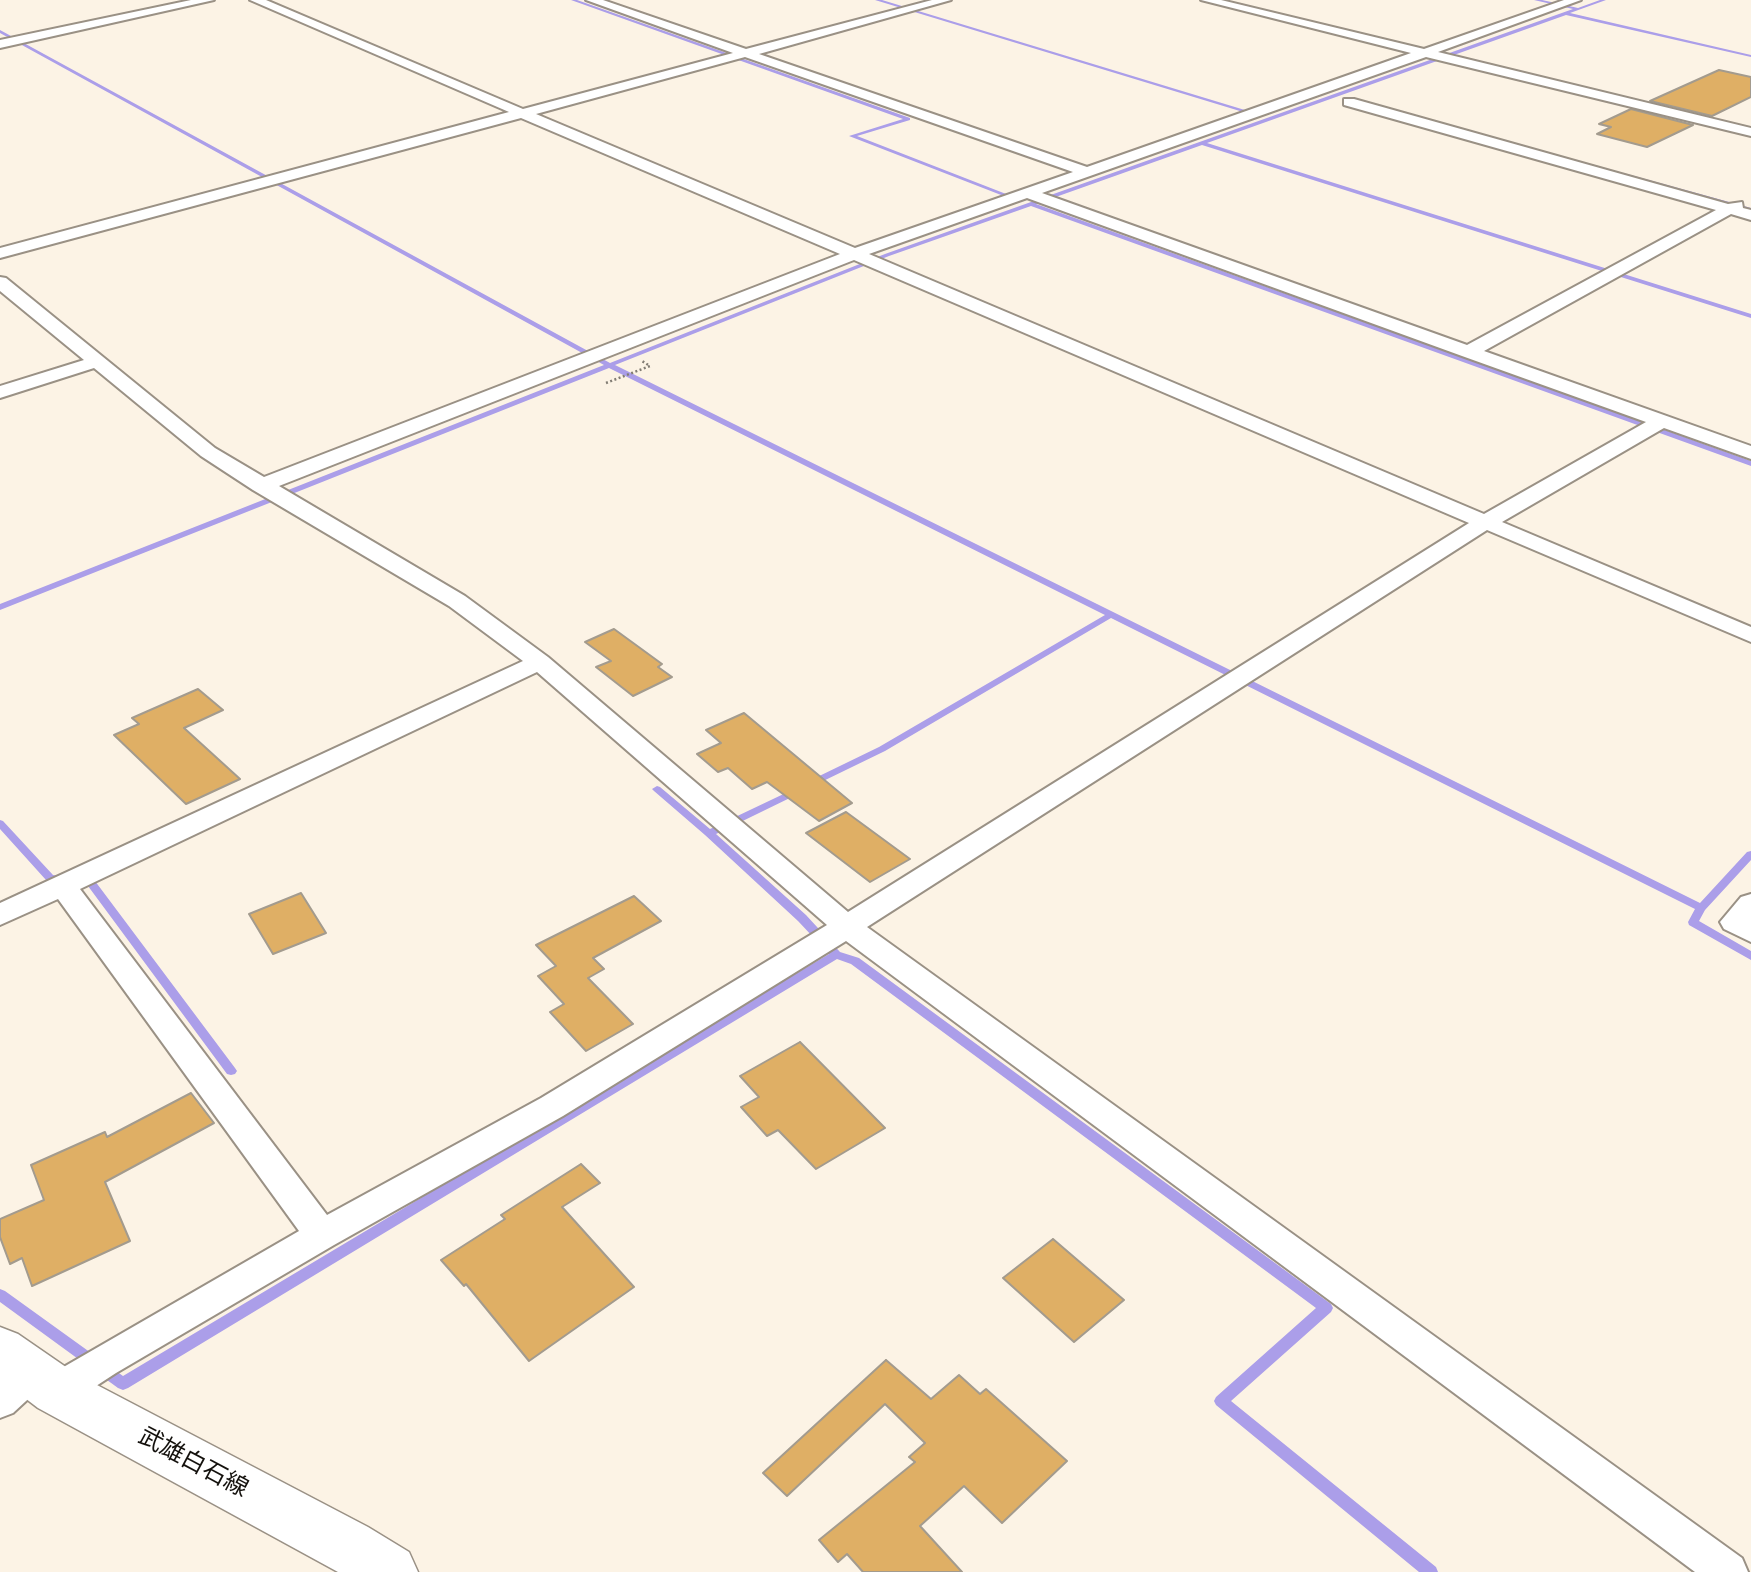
<!DOCTYPE html>
<meta charset="utf-8">
<style>
body{margin:0}
canvas{display:block;background:#fcf3e5}
</style>
<canvas width="1751" height="1572"></canvas>
<script>
const c = document.querySelector('canvas').getContext('2d');
c.lineJoin = 'round';
const shape = rows => new Path2D(rows.map(r => 'M' + r).join(''));
function fill(path, color) { c.fillStyle = color; c.fill(path, 'evenodd'); }
function strokePath(path, color, width, dash) { c.strokeStyle = color; c.lineWidth = width; c.lineCap = dash ? 'butt' : 'round'; c.setLineDash(dash || []); c.stroke(path); }
function label(font, color, halo, rows, align = 'center') {
  c.font = font + ' Bitter,"Noto Sans JP",serif'; c.lineWidth = 5; c.setLineDash([]); c.textBaseline = 'middle'; c.strokeStyle = halo; c.fillStyle = color; for (const [text, x, y, turn = 0] of rows) {
    c.save(); c.translate(x, y); c.rotate((+turn || 0) * Math.PI / 180); c.textAlign = isNaN(turn) ? turn : align; if (halo) c.strokeText(text, 0, 0); c.fillText(text, 0, 0); c.restore();
  }
}
fill(shape([
 [571,0,577,0,910,118,910,120,857,136,1019,199,1014,200,849,136,903,119,571,0],
 [875,0,882,0,1258,114,1253,115,875,0],
 [1534,0,1542,0,1578,8,1600,0,1606,0,1570,13,1751,55,1751,57,1566,15,1207,143,1751,314,1751,318,1202,145,1036,204,1751,461,1751,466,1031,206,889,256,615,365,1700,903,1747,852,1751,851,1751,860,1705,910,1699,921,1751,951,1751,960,1689,925,1688,922,1695,909,1111,618,885,751,815,785,809,785,807,783,809,781,879,747,1105,615,609,368,0,610,0,604,604,365,0,33,0,30,610,363,885,254,1573,9,1534,0],
 [1627,174,1751,208,1751,212,1625,177,1624,176,1627,174],
 [657,786,660,787,710,829,792,790,798,790,800,792,798,794,716,834,806,915,840,952,859,958,1331,1304,1333,1308,1331,1312,1231,1401,1436,1567,1438,1572,1419,1572,1216,1405,1214,1401,1216,1397,1316,1308,851,964,837,959,128,1388,123,1390,118,1388,0,1302,0,1289,5,1291,123,1376,829,954,798,921,705,835,654,791,652,789,657,786],
 [0,820,3,821,53,875,70,878,71,880,70,882,66,883,46,880,0,829,0,820],
 [81,879,95,881,235,1068,237,1071,235,1074,231,1075,227,1074,88,886,77,884,76,882,77,880,81,879]
]), '#ab9ee9');
const building = shape([
 [1719,70,1751,77,1751,97,1712,116,1650,101,1719,70],
 [1631,109,1693,125,1647,147,1597,134,1611,127,1599,124,1631,109],
 [614,629,662,664,658,667,672,677,633,696,596,667,611,661,585,642,614,629],
 [198,689,223,710,184,728,240,779,186,804,114,735,139,724,132,718,198,689],
 [744,713,852,803,819,821,767,782,752,789,728,768,718,772,697,754,721,743,706,730,744,713],
 [846,812,910,859,870,882,806,833,846,812],
 [301,893,326,933,273,954,249,914,301,893],
 [634,896,661,921,593,958,604,969,588,978,633,1024,586,1051,550,1012,564,1004,538,976,556,966,536,945,634,896],
 [800,1042,885,1128,816,1169,778,1130,767,1136,741,1107,759,1097,740,1076,800,1042],
 [191,1093,214,1123,105,1182,130,1241,32,1286,22,1258,10,1264,0,1237,0,1219,44,1200,31,1165,105,1132,107,1137,191,1093],
 [581,1164,600,1183,562,1207,634,1287,529,1361,466,1284,464,1286,441,1260,505,1219,501,1215,581,1164],
 [1053,1239,1124,1300,1074,1342,1003,1278,1053,1239],
 [886,1360,931,1399,959,1375,980,1394,986,1389,1067,1461,1002,1523,964,1486,920,1526,962,1572,863,1572,847,1554,838,1562,819,1540,915,1462,909,1457,925,1443,885,1404,787,1496,763,1473,886,1360]
]);
fill(building, '#dfaf65');
strokePath(building, '#a39b8e', 2);
const minor = shape([
 [191,0,214,0,0,48,0,40,191,0],
 [250,0,266,0,523,109,733,53,586,0,603,0,746,49,932,0,951,0,759,54,1087,167,1411,53,1201,0,1221,0,1424,49,1564,0,1581,0,1438,52,1751,128,1751,136,1426,57,1042,193,1467,345,1716,210,1344,105,1344,99,1354,99,1728,204,1742,202,1743,208,1751,210,1751,220,1731,214,1484,351,1751,446,1751,459,1664,428,1502,522,1751,627,1751,642,1487,530,867,927,1742,1558,1748,1572,1695,1572,846,941,563,1116,334,1245,116,1373,70,1403,57,1408,44,1403,39,1389,13,1413,0,1418,0,1377,18,1361,31,1356,44,1361,48,1376,299,1231,58,899,0,925,0,903,523,661,449,606,253,490,201,456,94,368,0,398,0,386,84,360,0,291,0,277,6,278,215,448,264,477,840,254,521,118,0,258,0,248,509,112,250,0],
 [745,57,1073,172,855,248,536,114,745,57],
 [1027,198,1462,356,1646,422,1484,514,869,254,1027,198],
 [854,260,1469,523,848,912,548,657,465,596,279,486,854,260],
 [537,672,827,925,541,1098,327,1215,80,889,537,672],
 [1751,894,1751,942,1724,929,1720,922,1741,897,1751,894]
]);
const secondary = shape([
 [0,1327,18,1334,76,1374,368,1527,409,1552,418,1572,338,1572,38,1408,0,1379,0,1327]
]);
strokePath(minor, '#9a9185', 4);
strokePath(secondary, '#9a9185', 3);
strokePath(shape([
 [606,383,650,366,642,361]
]), '#827d74', 2.5, [2, 2.5]);
fill(minor, '#fff');
fill(secondary, '#fff');
label('24px', '#14110d', '#fff', [
 ["武雄白石線",193,1463,28]
]);
</script>
